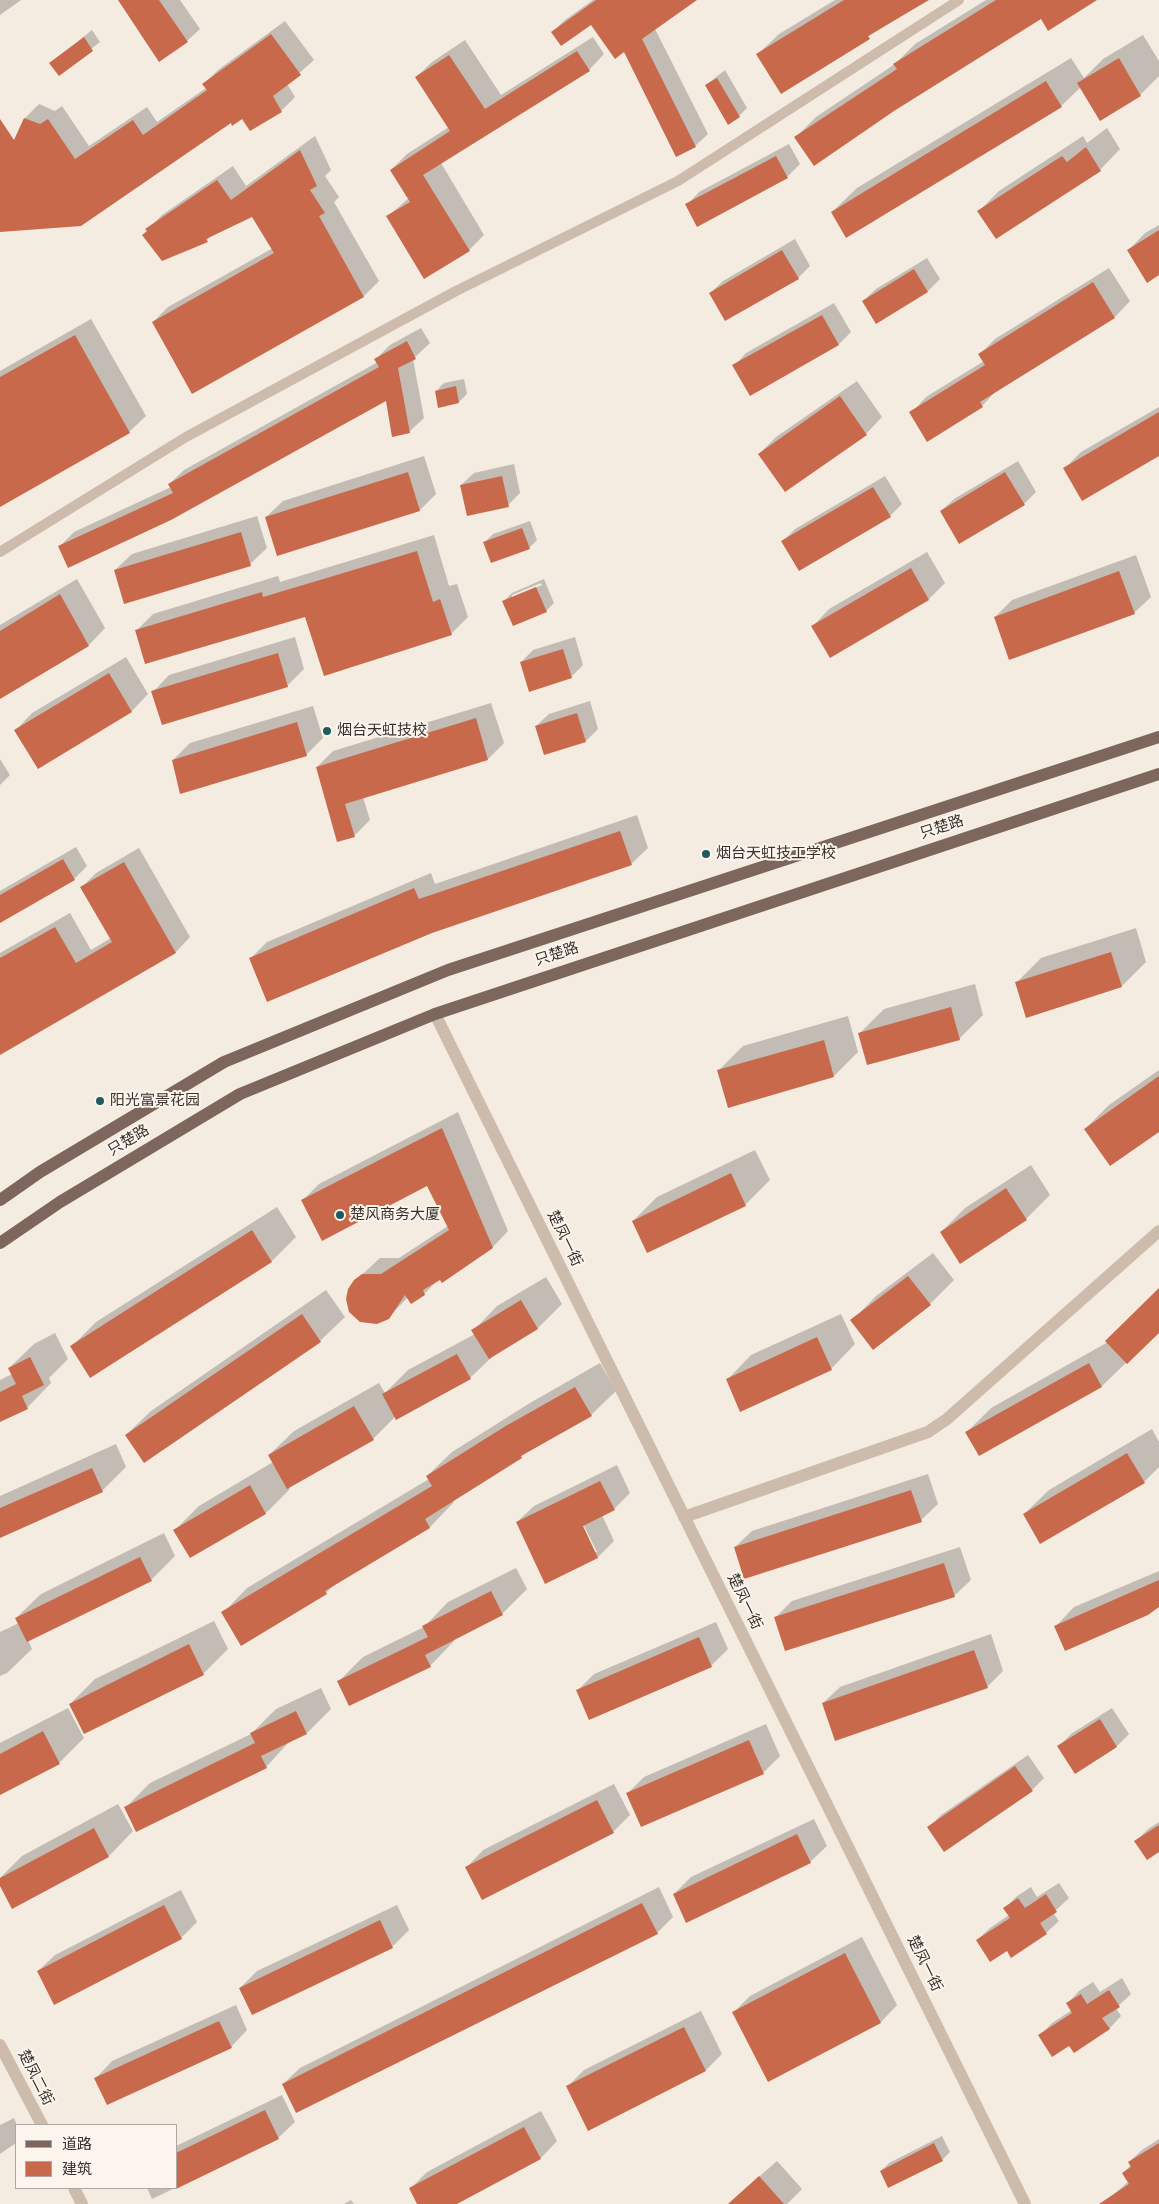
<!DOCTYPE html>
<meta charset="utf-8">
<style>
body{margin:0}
#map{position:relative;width:1159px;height:2204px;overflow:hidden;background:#f4ebe1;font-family:Jost,"Noto Sans SC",sans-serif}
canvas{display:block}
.legend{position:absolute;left:15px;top:2124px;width:162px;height:65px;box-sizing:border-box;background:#fbf5ee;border:1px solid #aea6a0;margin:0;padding:6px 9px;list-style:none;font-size:15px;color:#3b302b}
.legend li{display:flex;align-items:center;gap:10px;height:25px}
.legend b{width:25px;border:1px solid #aea6a0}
</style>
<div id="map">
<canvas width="1159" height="2204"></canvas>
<ul class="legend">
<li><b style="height:6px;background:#7d675c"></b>道路</li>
<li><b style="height:14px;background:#c8694b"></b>建筑</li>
</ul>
</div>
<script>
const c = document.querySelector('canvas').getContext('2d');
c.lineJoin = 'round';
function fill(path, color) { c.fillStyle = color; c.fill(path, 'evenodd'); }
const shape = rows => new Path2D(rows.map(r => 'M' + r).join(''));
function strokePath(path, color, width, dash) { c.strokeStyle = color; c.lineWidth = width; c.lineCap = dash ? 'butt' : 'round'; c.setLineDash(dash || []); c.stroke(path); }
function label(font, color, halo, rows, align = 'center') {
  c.font = font + ' Jost,"Noto Sans SC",sans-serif'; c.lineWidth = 4; c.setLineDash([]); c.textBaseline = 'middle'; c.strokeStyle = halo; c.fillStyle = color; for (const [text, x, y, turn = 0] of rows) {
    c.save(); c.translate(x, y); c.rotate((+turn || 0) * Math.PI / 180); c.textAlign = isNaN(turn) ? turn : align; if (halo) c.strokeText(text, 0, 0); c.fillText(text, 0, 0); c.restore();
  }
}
fill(shape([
 [0,0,21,0,0,15],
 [119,0,180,0,200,29,187,41],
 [593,0,695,0,655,29,708,134,695,146,624,51,591,23,552,32,565,20],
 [835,0,926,0,781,92,758,54,779,34],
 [986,0,1091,0,1042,18,796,137,816,117,895,64,915,44],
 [285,21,314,60,287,84,295,97,281,111,250,130,242,117,0,231,0,152,11,151,25,118,39,104,55,111,62,106,89,146,147,107,157,122,206,88,204,84,218,70],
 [92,30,100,42,59,74,51,63],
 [1143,35,1159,61,1159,76,1140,95,1081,87,1061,106,832,212,857,188,1071,58,1084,78,1103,59],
 [593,37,604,54,589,70,441,163,484,235,469,250,387,217,409,198,391,170,407,154,449,127,416,77,432,62,465,40,501,95],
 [725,70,747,108,739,116,706,85],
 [1107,128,1120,149,1100,170,979,211,999,191,1083,136,1087,143],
 [315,136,331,170,325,176,339,197,334,202,379,281,364,296,193,392,153,322,168,307,273,248,252,216,213,234,207,240,147,230,162,215,233,166,246,186],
 [789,144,800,164,787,177,687,205,699,192],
 [1159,225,1159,274,1129,250,1145,233],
 [795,239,810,266,798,278,710,293,723,281],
 [927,258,940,279,928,291,876,323,863,301,876,289],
 [1109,268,1130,301,1115,317,997,390,982,406,911,413,926,397,984,361,979,355,995,339],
 [834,303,851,332,839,344,734,366,746,353],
 [91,319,146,416,129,432,0,506,0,371],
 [421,328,430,343,413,359,424,418,409,432,387,399,59,547,74,532,171,487,169,484,184,470,378,362,376,359,390,345],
 [464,379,467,394,459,402,436,391,444,383],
 [857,381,882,417,866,434,759,454,776,437],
 [1159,407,1159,455,1065,468,1081,452],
 [424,456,436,494,420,510,266,517,283,501],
 [1018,461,1036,492,1024,504,941,511,954,499],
 [514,464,520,493,508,505,461,485,474,473],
 [885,476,902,504,890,516,783,541,795,529],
 [257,516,267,548,250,564,115,570,132,554],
 [530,521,537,540,529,548,485,542,493,534],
 [434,535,449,586,457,584,468,617,451,634,306,615,136,631,153,614,278,576,280,582],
 [927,552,945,583,929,599,831,656,813,626,829,609],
 [1136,555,1151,597,1134,613,995,617,1012,600],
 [77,579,105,628,89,645,0,698,0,625],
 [544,579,554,603,546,611,504,601,512,593],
 [541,583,542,585,512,598,512,595],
 [295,637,304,669,287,686,153,692,169,675],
 [575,637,583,665,571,677,521,662,533,650],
 [126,657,148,694,132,711,38,767,16,730,32,713],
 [590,701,598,729,586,741,536,726,549,714],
 [491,703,504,743,488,759,363,797,370,820,354,836,317,767,333,751],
 [313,706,323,738,306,755,173,760,190,743],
 [0,759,10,775,0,785],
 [637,815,648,848,631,864,251,958,267,942,431,873,435,884],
 [76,847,87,866,74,879,0,922,0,891],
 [139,848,190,937,176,952,1,1053,0,953,70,913,91,950,111,938,81,888,96,873],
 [1136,928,1146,962,1122,986,1027,1017,1017,982,1041,958],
 [975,984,983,1015,959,1039,860,1033,884,1009],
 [848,1016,858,1052,834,1076,728,1106,718,1071,743,1046],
 [1159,1070,1159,1130,1085,1129,1109,1105],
 [458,1112,508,1231,492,1248,438,1280,424,1294,408,1297,388,1318,355,1281,380,1258,399,1258,448,1226,427,1185,303,1200,319,1184],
 [755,1150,770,1180,745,1205,633,1221,657,1197],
 [1031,1165,1050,1195,1026,1219,941,1232,965,1208],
 [277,1207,296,1237,272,1261,91,1376,72,1346,96,1322],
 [933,1253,954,1280,930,1304,852,1321,876,1296],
 [546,1277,562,1304,538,1328,493,1356,470,1378,396,1416,373,1439,289,1487,290,1489,266,1513,190,1557,175,1530,199,1506,273,1462,269,1455,294,1431,379,1383,385,1393,408,1370,475,1334,473,1331,497,1306],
 [1159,1289,1159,1331,1102,1386,979,1454,967,1432,991,1408,1108,1342],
 [326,1290,345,1317,320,1341,126,1435,151,1411],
 [841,1314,855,1344,831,1369,727,1380,751,1355],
 [55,1333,68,1359,49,1378,51,1383,27,1408,0,1421,0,1380,12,1374,9,1368,34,1344],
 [600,1363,616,1391,591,1415,527,1452,452,1500,454,1502,430,1527,337,1582,326,1593,223,1613,247,1588,429,1479,427,1476,452,1452,530,1403],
 [1152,1429,1159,1442,1159,1467,1144,1482,1024,1514,1049,1490],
 [116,1444,126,1467,102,1491,0,1537,0,1496],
 [617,1465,630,1493,614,1509,602,1515,614,1541,598,1557,546,1582,517,1522,534,1506],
 [581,1520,597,1552,594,1552,579,1521],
 [928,1474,938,1504,921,1520,735,1547,752,1531],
 [164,1533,175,1556,151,1580,28,1640,32,1649,7,1673,0,1676,0,1632,19,1623,16,1618,41,1594],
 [960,1547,971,1580,954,1596,775,1618,792,1601],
 [516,1568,527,1589,502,1614,453,1639,454,1641,430,1666,339,1681,363,1657,424,1627,448,1602],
 [1159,1571,1159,1606,1056,1626,1074,1607],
 [214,1621,228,1649,203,1674,70,1704,95,1679],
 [716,1622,728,1649,711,1666,578,1690,594,1674],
 [991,1634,1003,1671,987,1687,823,1703,840,1687],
 [321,1688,331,1709,307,1733,290,1741,266,1767,126,1807,150,1783,251,1734,276,1709],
 [68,1708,84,1738,60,1762,0,1794,0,1743],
 [1112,1708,1129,1734,1117,1746,1059,1746,1071,1734],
 [766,1724,780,1756,763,1773,628,1793,644,1777],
 [1028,1755,1044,1778,1032,1790,929,1827,941,1815],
 [614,1784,630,1815,613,1832,467,1867,483,1850],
 [118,1804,133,1831,109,1856,12,1907,0,1884,0,1878,22,1856],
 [814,1819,827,1846,810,1862,674,1894,691,1877],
 [1159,1822,1159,1850,1136,1841,1148,1829],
 [1059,1883,1069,1898,1053,1913,1059,1921,1046,1933,1008,1949,977,1940,990,1928,1009,1915,1005,1908,1017,1896,1031,1887,1037,1897],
 [659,1887,673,1917,657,1933,283,2084,300,2068],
 [181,1890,197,1922,181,1938,38,1971,55,1955],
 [397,1905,409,1930,392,1947,240,1988,257,1971],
 [862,1937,897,2005,881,2022,769,2080,734,2012,750,1996],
 [1122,1978,1131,1994,1116,2008,1121,2016,1109,2029,1070,2044,1040,2035,1052,2023,1072,2010,1067,2004,1079,1991,1093,1982,1100,1992],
 [236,2005,247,2030,231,2047,96,2078,112,2061],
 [701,2011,722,2054,706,2070,589,2129,567,2087,584,2070],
 [282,2095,295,2122,278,2138,176,2187,176,2146],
 [541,2111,557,2141,541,2158,455,2204,418,2204,410,2189,427,2172],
 [14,2118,17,2125,16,2143,0,2154,0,2125],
 [942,2136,950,2152,942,2160,881,2171,889,2163],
 [1159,2139,1159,2201,1155,2204,1108,2204,1106,2201,1129,2181,1123,2173,1131,2165,1129,2162,1142,2150],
 [777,2161,802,2189,787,2204,728,2204],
 [147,2188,175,2188,152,2199],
 [351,2200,354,2204,344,2204]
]), '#0003');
fill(shape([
 [118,0,159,0,188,42,159,62],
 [596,0,697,0,642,39,696,147,676,157,624,52,615,59,591,25,561,46,551,32],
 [844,0,929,0,868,36,870,39,781,94,756,54],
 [996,0,1097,0,1048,31,1041,19,894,111,814,166,794,137,897,69,893,64],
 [271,34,301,75,273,96,282,112,250,131,242,119,232,126,231,123,81,226,0,232,0,119,14,140,24,118,40,124,48,119,75,159,133,120,143,135,207,90,202,84],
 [84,37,93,51,59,76,49,63],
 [577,51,590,71,423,175,470,251,424,279,386,216,410,202,390,170,450,131,415,77,449,55,485,109],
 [1119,58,1141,96,1100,121,1077,83],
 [717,78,740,117,728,125,705,85],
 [1046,81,1062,107,846,238,831,212],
 [1086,147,1101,171,996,239,977,211,1062,156,1067,162],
 [300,150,317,186,310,190,325,213,319,216,364,297,192,394,152,322,274,253,252,217,206,239,208,242,162,261,142,235,147,231,145,229,217,180,231,200],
 [776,156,788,178,697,227,685,204],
 [1159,230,1159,275,1147,283,1127,250],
 [782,250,799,279,725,321,709,293],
 [914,269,928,292,876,324,862,301],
 [1093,282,1115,318,980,402,983,407,927,442,909,412,985,365,978,354],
 [822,315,839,345,750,396,732,365],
 [75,335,130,433,0,507,0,377],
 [407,341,416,359,398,368,410,433,392,437,386,401,171,520,68,568,58,546,173,493,168,484,379,367,374,359],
 [456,386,459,403,438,408,435,391],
 [840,396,867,435,785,492,758,454],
 [1159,412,1159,456,1082,501,1063,468],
 [408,472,420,511,277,556,265,517],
 [1005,472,1025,505,959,544,940,511],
 [502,476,509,507,467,516,460,485],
 [873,487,891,517,799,571,781,541],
 [522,528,530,549,491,563,483,542],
 [241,532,251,566,124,604,114,570],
 [417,551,433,602,440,599,452,635,324,676,305,617,145,664,135,630,262,592,263,597],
 [911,568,929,600,830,658,811,626],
 [1119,571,1135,614,1009,660,994,617],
 [536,587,547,612,513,626,502,601],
 [60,594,89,646,0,699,0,631],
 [563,649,572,678,529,692,520,662],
 [278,653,288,687,162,725,151,691],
 [109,673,132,712,38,769,14,730],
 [577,713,586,742,544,755,535,726],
 [476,718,488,760,345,804,355,837,337,842,316,767],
 [297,722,307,756,180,794,172,760],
 [620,831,632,865,432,933,267,1002,249,958,414,888,419,899],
 [63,859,75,880,0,923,0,895],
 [124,862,176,953,0,1055,0,958,55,927,76,963,112,942,80,887],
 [1111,952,1122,987,1026,1018,1015,982],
 [951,1007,960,1040,867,1065,858,1033],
 [824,1040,834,1077,728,1108,717,1070],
 [1159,1076,1159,1132,1110,1166,1084,1129],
 [442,1128,493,1248,442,1283,440,1280,423,1290,425,1295,411,1304,405,1295,389,1319,377,1324,360,1322,349,1312,346,1299,348,1289,354,1280,362,1274,381,1274,449,1230,427,1186,322,1241,301,1200],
 [731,1173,746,1206,647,1253,632,1221],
 [1006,1188,1027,1220,960,1264,940,1232],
 [252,1230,272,1262,90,1378,70,1346],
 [908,1276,931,1305,873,1350,850,1320],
 [1159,1288,1159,1333,1127,1364,1105,1341],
 [521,1300,538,1329,489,1359,471,1330],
 [302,1314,321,1342,144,1463,125,1435],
 [817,1337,832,1370,740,1412,726,1379],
 [457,1354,471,1379,396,1420,382,1394],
 [30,1357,44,1385,22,1396,28,1409,0,1422,0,1392,16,1384,8,1368],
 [1089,1363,1102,1387,979,1456,965,1432],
 [575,1387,592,1416,521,1456,522,1458,425,1519,430,1528,325,1591,327,1594,241,1646,221,1612,432,1486,426,1476,504,1427],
 [354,1406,374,1440,287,1489,268,1455],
 [1127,1453,1145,1483,1040,1544,1023,1514],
 [92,1468,103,1492,0,1538,0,1508],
 [600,1481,615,1510,583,1526,598,1558,545,1584,516,1522],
 [250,1485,266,1514,190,1558,173,1530],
 [911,1490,922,1522,744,1579,734,1547],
 [140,1557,152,1581,27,1642,15,1618],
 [944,1563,955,1597,785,1651,774,1617],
 [1159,1580,1159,1607,1148,1615,1065,1651,1054,1626],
 [491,1591,503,1615,425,1655,431,1667,349,1706,337,1681,428,1637,422,1626],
 [699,1637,712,1667,589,1720,576,1690],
 [189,1644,204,1675,84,1734,69,1704],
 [974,1650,988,1688,835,1741,822,1703],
 [296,1711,307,1734,261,1756,267,1768,136,1832,124,1807,255,1743,250,1733],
 [1100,1719,1117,1747,1075,1774,1057,1746],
 [43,1731,60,1764,0,1795,0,1754],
 [749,1740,764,1774,641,1827,626,1793],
 [1015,1766,1033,1791,944,1852,927,1827],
 [597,1800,614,1833,482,1900,465,1867],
 [1159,1825,1159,1852,1147,1860,1134,1841],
 [94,1828,109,1857,12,1909,0,1886,0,1878],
 [797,1834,811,1863,686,1923,673,1894],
 [1046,1894,1057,1912,1040,1923,1047,1934,1011,1958,1007,1951,990,1962,976,1940,1010,1918,1003,1908,1018,1898,1025,1908],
 [642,1903,658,1934,296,2113,282,2084],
 [164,1905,182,1939,54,2005,37,1971],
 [380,1920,393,1948,252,2015,239,1988],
 [845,1953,881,2023,768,2082,732,2012],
 [1109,1990,1120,2007,1102,2018,1110,2029,1074,2053,1069,2046,1052,2057,1038,2035,1072,2013,1066,2003,1081,1994,1087,2004],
 [219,2021,232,2048,107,2105,94,2078],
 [684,2027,706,2071,588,2131,566,2086],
 [265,2110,279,2139,176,2189,176,2153],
 [524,2127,541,2159,457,2204,417,2204,409,2188],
 [934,2143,943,2161,888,2188,880,2171],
 [1159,2143,1159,2204,1099,2204,1129,2184,1122,2173,1131,2167,1128,2162],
 [759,2176,784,2204,728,2204]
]), '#c8694b');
strokePath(shape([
 [0,552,186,437,456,291,678,181,959,0]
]), '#cdbbac', 10);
strokePath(shape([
 [435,1014,1025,2204],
 [684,1517,928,1432,947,1419,1159,1231],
 [0,2045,42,2125],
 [74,2188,82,2204]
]), '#cdbbac', 12);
strokePath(shape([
 [0,1200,40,1172,224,1062,448,970,1159,737],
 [0,1243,60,1202,240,1094,435,1014,1159,774]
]), '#7d675c', 12);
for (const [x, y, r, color] of [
 [327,731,5,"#1f5a5e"],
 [706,854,5,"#1f5a5e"],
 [100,1101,5,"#1f5a5e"],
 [340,1215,5,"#1f5a5e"]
]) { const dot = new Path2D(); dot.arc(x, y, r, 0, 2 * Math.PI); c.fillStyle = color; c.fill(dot); strokePath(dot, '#fbf5ee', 2); }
label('15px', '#3b302b', '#fbf5ee', [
 ["烟台天虹技校",337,731],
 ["烟台天虹技工学校",716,854],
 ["阳光富景花园",110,1101],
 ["楚风商务大厦",350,1215]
], 'left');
label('15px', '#3b302b', '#fbf5ee', [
 ["只楚路",942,828,-18],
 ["只楚路",557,955,-18],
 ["只楚路",129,1141,-31],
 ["楚凤一街",564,1239,64],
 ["楚凤一街",744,1602,64],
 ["楚凤一街",924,1964,64],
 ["楚凤二街",35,2078,63]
]);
</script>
